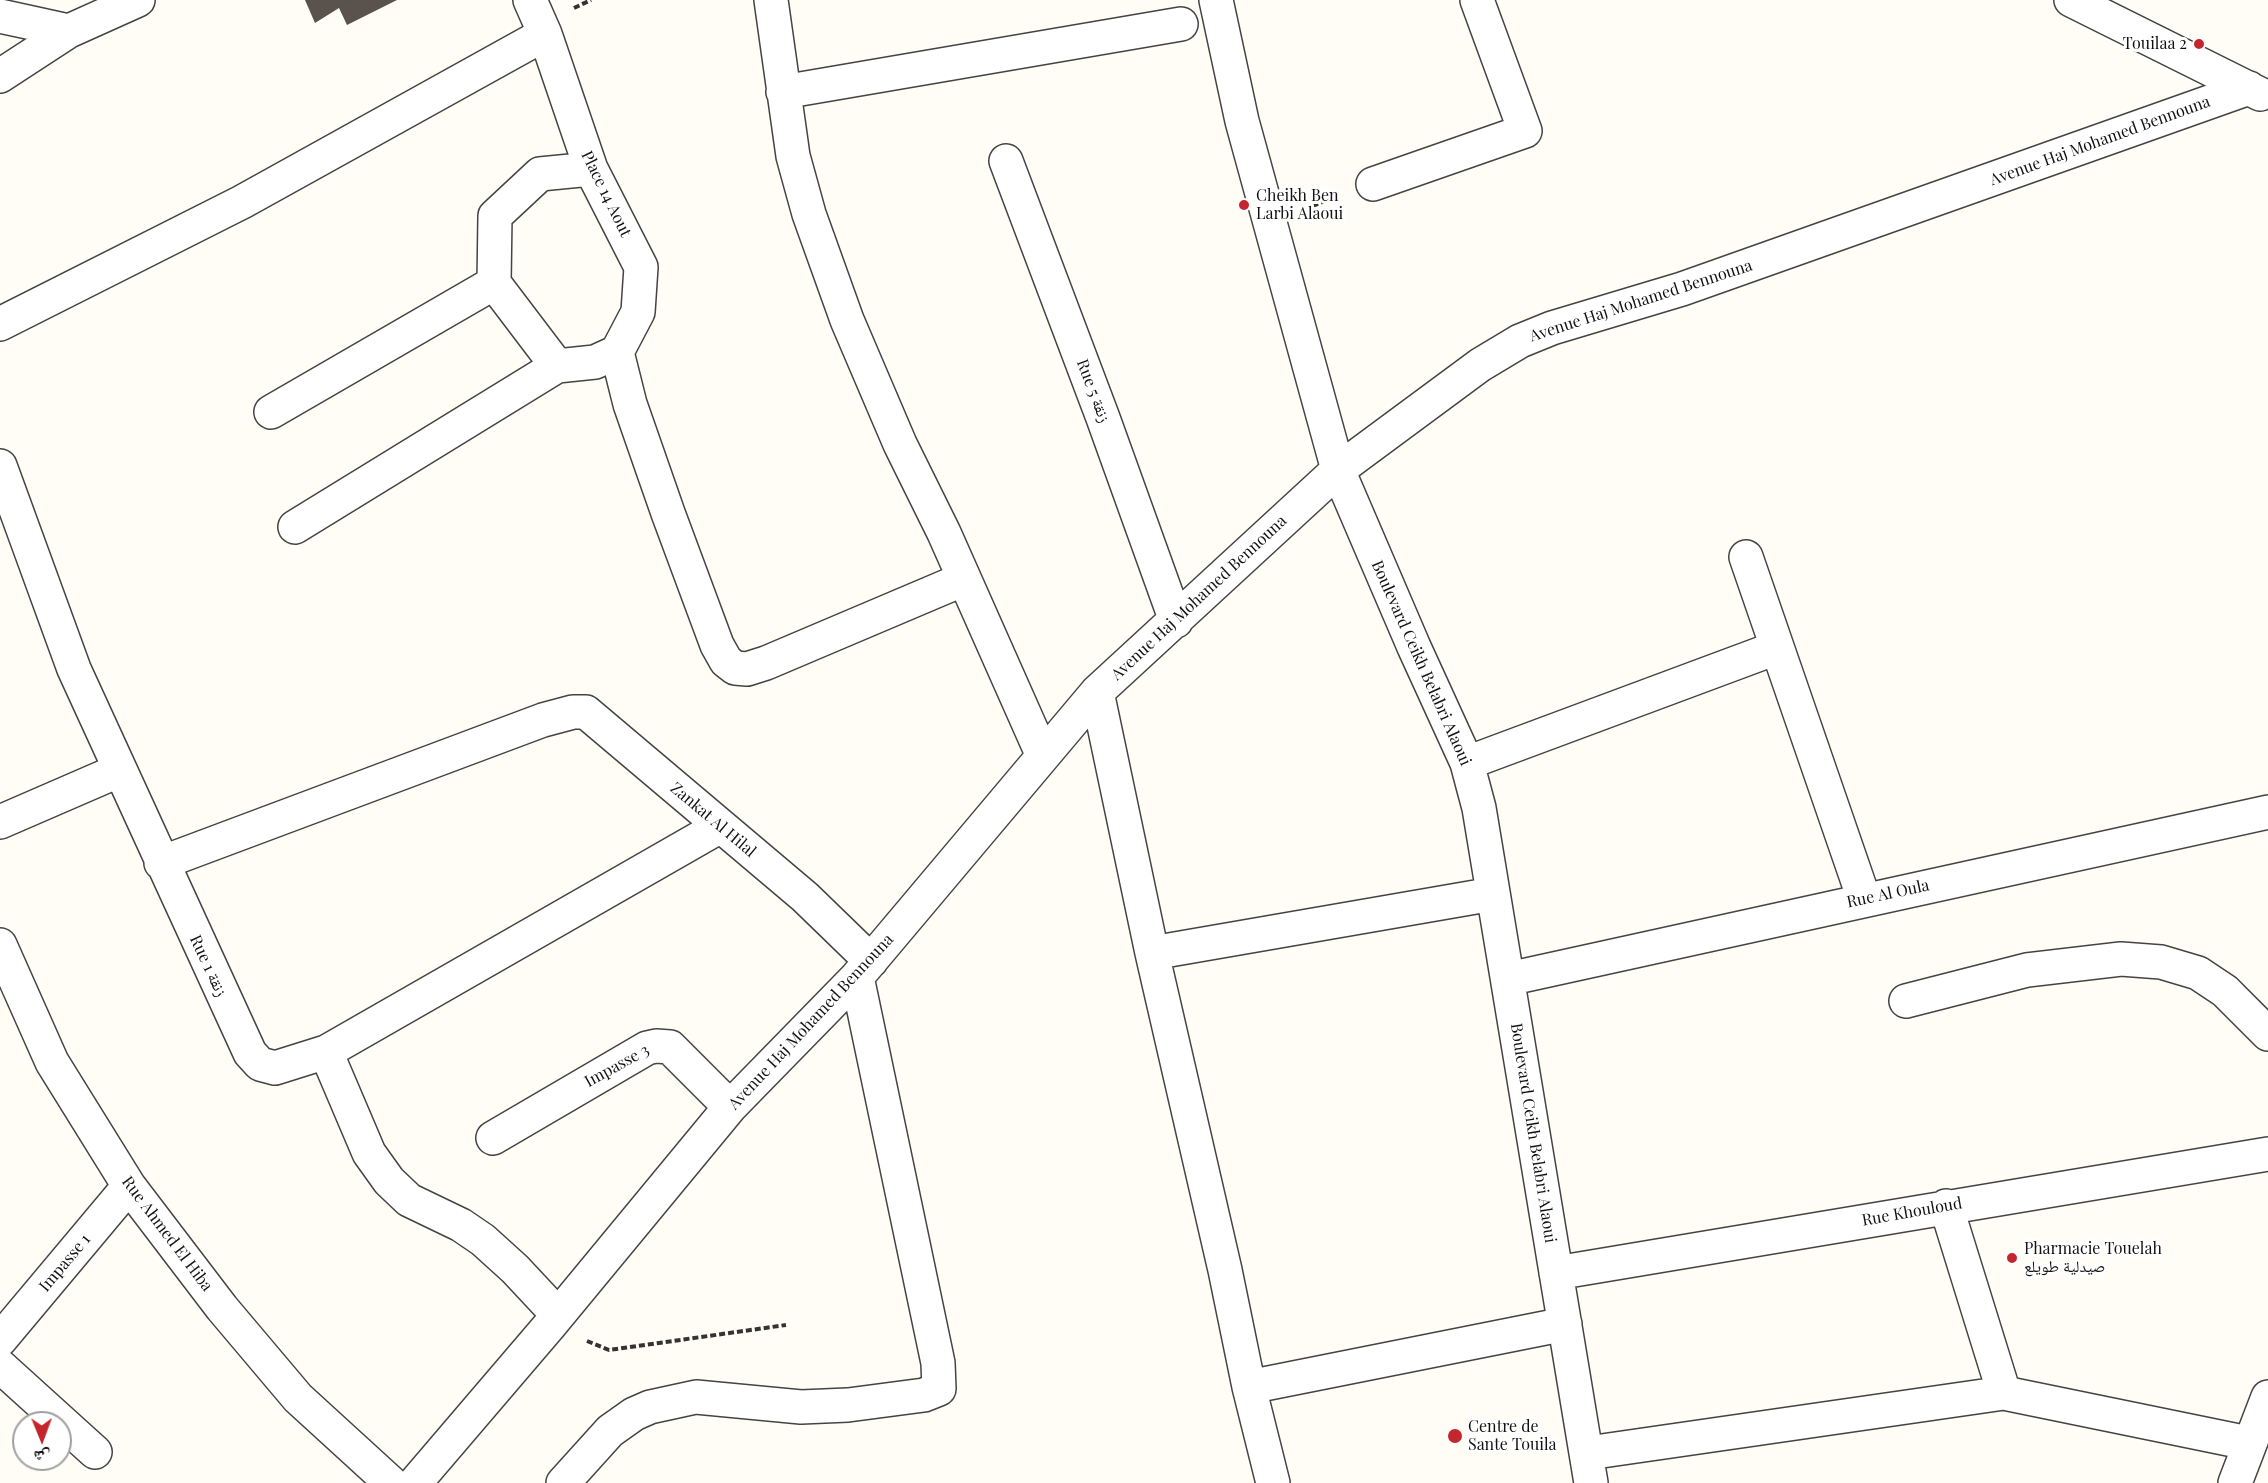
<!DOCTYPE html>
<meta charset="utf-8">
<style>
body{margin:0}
#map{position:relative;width:2268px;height:1483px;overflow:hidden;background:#fffdf5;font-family:"Playfair Display","Noto Naskh Arabic",serif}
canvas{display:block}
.north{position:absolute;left:12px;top:1411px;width:60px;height:60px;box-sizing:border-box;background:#fff;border:2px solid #a0a0a0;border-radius:50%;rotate:179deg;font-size:16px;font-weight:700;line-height:24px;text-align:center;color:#111}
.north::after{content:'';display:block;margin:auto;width:21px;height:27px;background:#c4262e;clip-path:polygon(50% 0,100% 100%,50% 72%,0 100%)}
</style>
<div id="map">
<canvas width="2268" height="1483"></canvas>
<div class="north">ش</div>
</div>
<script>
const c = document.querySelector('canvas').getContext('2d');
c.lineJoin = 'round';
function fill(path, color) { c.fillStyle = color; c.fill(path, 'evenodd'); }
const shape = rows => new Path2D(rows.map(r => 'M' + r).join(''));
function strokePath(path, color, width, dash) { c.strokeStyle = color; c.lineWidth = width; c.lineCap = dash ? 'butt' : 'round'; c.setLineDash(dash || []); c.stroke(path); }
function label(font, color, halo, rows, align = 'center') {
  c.font = font + ' "Playfair Display","Noto Naskh Arabic",serif'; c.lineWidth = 6; c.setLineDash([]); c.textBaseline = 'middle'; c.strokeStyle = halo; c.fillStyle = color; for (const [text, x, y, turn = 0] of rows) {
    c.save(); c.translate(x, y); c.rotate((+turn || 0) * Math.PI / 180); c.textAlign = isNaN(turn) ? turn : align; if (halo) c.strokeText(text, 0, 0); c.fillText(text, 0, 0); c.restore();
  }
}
fill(shape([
 [305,0,397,0,347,25,339,8,315,23]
]), '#5a524d');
const minor = shape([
 [530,0,545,34,591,169,641,267,638,312,617,352],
 [771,0,793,156,809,214,847,320,900,444,944,533,1043,756],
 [1216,0,1242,121,1338,470,1414,647,1467,763,1479,808,1591,1483],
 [2071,0,2260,94],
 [0,16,69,31],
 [0,76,69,31,138,0],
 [783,92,1181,24],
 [1006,161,1103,418,1176,621],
 [1373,184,1525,131,1477,0],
 [0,324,242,202,545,34],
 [617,352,630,404,668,513,717,645,726,661,735,668,747,669,766,663,964,579],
 [557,366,494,283,495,216,540,174,591,169],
 [271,412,494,283],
 [0,466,74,669,250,1053,260,1064,275,1068,326,1052,369,1153,389,1181,409,1200,461,1225,483,1240,515,1269,558,1315],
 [295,527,557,366,595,362,617,352],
 [1746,557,1864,899],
 [1097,692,1152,953,1225,1270,1249,1387,1273,1483],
 [1467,763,1776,648],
 [0,822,120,770],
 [161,863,543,720,573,712,586,712,805,897,871,961],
 [0,945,52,1062,129,1186,222,1308,298,1398,391,1483],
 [1152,953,1493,894],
 [1508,979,2268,812],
 [1906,1001,2027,970,2121,959,2161,962,2198,973,2225,991,2268,1034],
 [326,1052,719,827],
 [493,1138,647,1048,656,1046,670,1047,730,1107],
 [1946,1206,2004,1393],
 [1556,1273,2268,1154],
 [0,1340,129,1186],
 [0,1366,95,1452],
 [1249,1387,1565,1324],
 [1588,1453,2004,1393,2248,1443],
 [415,1483,550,1325,730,1107,857,977,1097,692,1338,470,1480,365,1520,341,1552,328,1682,289,2249,88],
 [563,1483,610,1431,634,1414,650,1407,696,1397,801,1407,848,1405,924,1395,939,1389,938,1363,857,977],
 [2235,1483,2268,1397]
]);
strokePath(minor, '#444', 36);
strokePath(shape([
 [574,8,591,0],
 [1304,209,1339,196],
 [587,1341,609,1350,786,1325]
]), '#333', 4, [6, 3]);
strokePath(minor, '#fff', 33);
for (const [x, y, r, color] of [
 [2199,44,6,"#c4262e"],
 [1244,205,6,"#c4262e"],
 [2012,1258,6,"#c4262e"],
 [1455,1436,8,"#c4262e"]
]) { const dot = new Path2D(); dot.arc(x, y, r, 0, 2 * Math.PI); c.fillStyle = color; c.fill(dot); strokePath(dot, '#fff', 2); }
label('16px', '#111', '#fff', [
 ["Touilaa 2",2187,44,"right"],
 ["Cheikh Ben",1256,196],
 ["Larbi Alaoui",1256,214],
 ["Pharmacie Touelah",2024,1249],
 ["صيدلية طويلع",2024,1267],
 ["Centre de",1468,1427],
 ["Sante Touila",1468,1445]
], 'left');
label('16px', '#111', '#fff', [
 ["Avenue Haj Mohamed Bennouna",2100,141,-20],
 ["Place 14 Aout",606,194,64],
 ["Avenue Haj Mohamed Bennouna",1641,301,-18],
 ["Rue 5 زنقة",1093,391,69],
 ["Avenue Haj Mohamed Bennouna",1199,598,-43],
 ["Boulevard Ceikh Belabri Alaoui",1421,663,66],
 ["Zankat Al Hilal",713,820,40],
 ["Rue Al Oula",1888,894,-12],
 ["Rue 1 زنقة",208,966,65],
 ["Avenue Haj Mohamed Bennouna",811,1022,-47],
 ["Impasse 3",617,1066,-29],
 ["Boulevard Ceikh Belabri Alaoui",1533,1133,81],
 ["Rue Khouloud",1912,1212,-10],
 ["Rue Ahmed El Hiba",167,1234,53],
 ["Impasse 1",65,1263,-50]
]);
</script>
